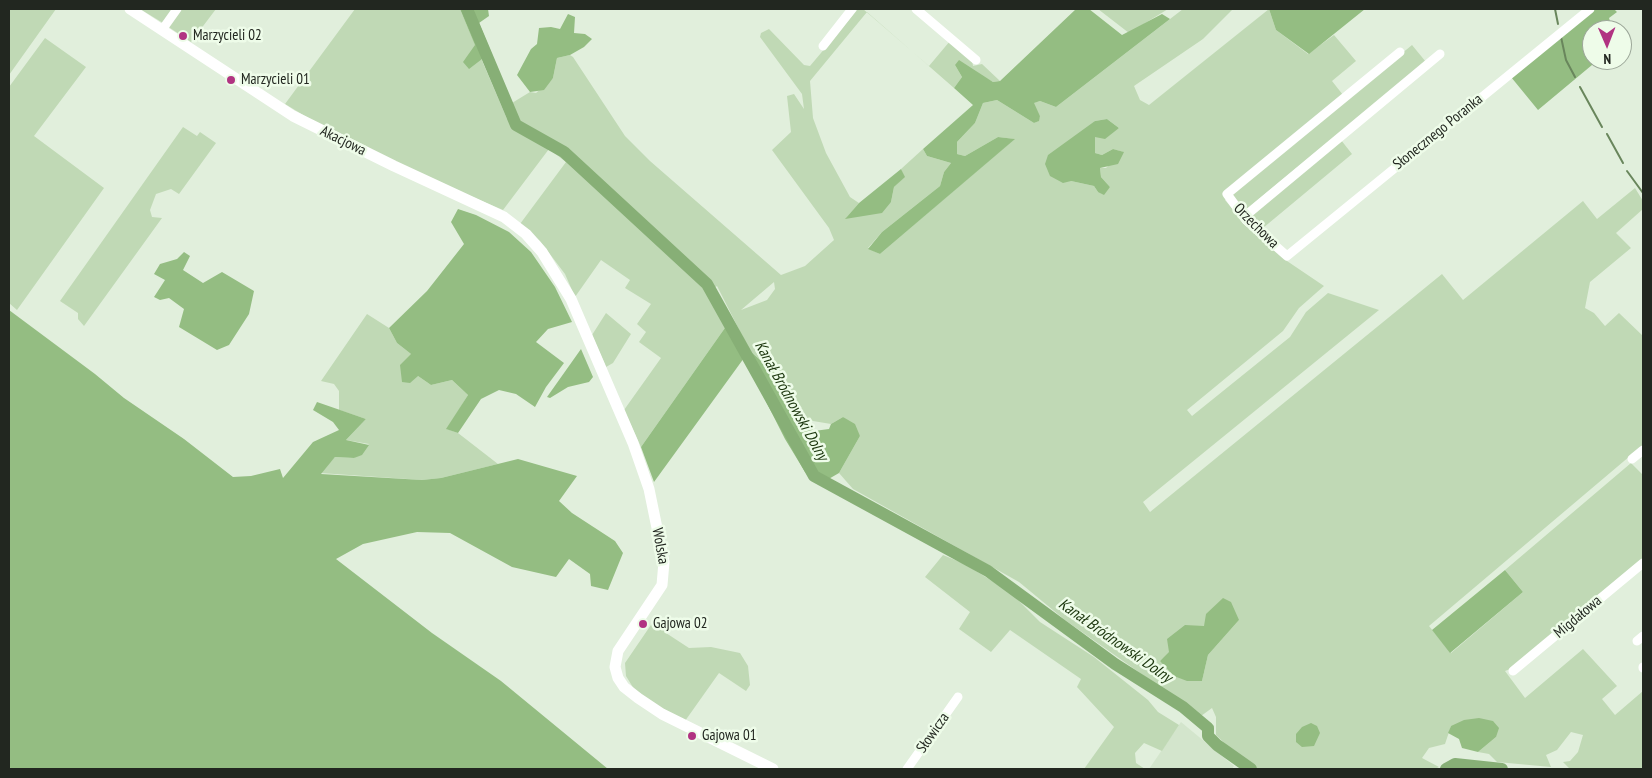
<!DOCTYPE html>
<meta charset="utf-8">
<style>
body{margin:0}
#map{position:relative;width:1652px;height:778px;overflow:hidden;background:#e1efdc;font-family:"PT Sans Narrow",sans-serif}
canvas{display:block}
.frame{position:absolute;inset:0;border:10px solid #222720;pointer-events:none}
.north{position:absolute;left:1582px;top:20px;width:50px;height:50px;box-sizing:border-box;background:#eefce9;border:1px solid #9ca799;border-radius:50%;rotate:179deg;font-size:14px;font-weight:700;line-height:20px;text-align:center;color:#222720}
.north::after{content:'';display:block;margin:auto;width:18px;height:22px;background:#b13382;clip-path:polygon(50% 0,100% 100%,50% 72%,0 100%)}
</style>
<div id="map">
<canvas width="1652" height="778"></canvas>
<div class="frame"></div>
<div class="north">N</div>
</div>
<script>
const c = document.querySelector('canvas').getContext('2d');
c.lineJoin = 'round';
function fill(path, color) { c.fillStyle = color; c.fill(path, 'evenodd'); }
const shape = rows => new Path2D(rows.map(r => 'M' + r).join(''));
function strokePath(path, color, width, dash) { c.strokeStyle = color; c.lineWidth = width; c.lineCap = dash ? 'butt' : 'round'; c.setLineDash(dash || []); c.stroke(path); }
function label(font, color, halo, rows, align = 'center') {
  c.font = font + ' "PT Sans Narrow",sans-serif'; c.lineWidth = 5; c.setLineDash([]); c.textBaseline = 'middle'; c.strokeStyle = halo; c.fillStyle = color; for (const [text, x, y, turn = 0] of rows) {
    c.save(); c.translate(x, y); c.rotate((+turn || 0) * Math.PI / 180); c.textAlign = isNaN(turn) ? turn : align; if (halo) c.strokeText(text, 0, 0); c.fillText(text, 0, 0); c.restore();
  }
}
fill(shape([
 [1181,722,1234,766,1232,769,1149,769]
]), '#d3e5cc');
fill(shape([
 [9,9,56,9,9,75],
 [140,9,173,9,163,23],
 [179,9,216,9,191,42,167,26],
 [355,9,460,9,507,119,517,115,512,103,530,92,536,93,553,78,557,58,570,55,573,57,625,136,650,161,781,275,805,266,834,240,829,228,772,150,791,132,787,96,794,94,804,109,802,94,760,37,761,33,769,29,804,65,810,66,858,9,863,9,929,66,950,41,972,60,973,66,982,64,1000,81,993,82,974,72,955,65,962,77,954,88,867,12,810,81,813,118,826,153,850,197,859,203,846,218,891,202,894,187,904,177,901,169,923,149,927,156,951,163,944,172,940,186,882,232,868,248,880,254,1014,139,998,137,965,156,957,154,957,142,975,123,983,103,997,100,1034,123,1038,121,1040,116,1033,103,1040,101,1056,107,1183,9,1233,9,1203,39,1134,86,1140,100,1149,105,1269,9,1276,30,1308,54,1334,35,1356,61,1332,81,1343,95,1225,200,1254,234,1257,232,1287,261,1324,286,1299,308,1283,331,1187,410,1192,416,1290,337,1306,312,1328,293,1379,310,1143,502,1150,512,1442,274,1463,300,1583,201,1597,219,1635,188,1643,201,1643,209,1616,233,1631,248,1590,282,1585,308,1594,313,1605,326,1619,313,1643,336,1643,445,1429,626,1451,653,1523,592,1505,570,1631,463,1643,475,1643,558,1510,669,1505,671,1525,698,1583,649,1617,686,1602,699,1615,715,1643,691,1643,769,1570,769,1563,762,1570,761,1578,752,1583,735,1571,732,1557,750,1546,755,1551,767,1497,762,1489,754,1478,752,1496,737,1451,726,1445,744,1429,748,1422,758,1439,767,1435,769,1258,769,1238,756,1216,735,1216,717,1212,708,1201,716,1065,620,1019,582,853,489,839,473,860,436,843,417,831,424,813,421,799,414,794,399,783,380,750,351,717,286,708,292,727,325,641,447,624,410,661,358,639,342,646,332,637,324,651,304,625,288,630,280,601,260,575,297,565,274,540,241,520,224,566,162,549,149,503,210,435,181,318,124,285,104],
 [1107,119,1119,128,1094,137,1095,153,1102,155,1113,149,1123,152,1106,168,1100,168,1101,177,1110,187,1098,192,1094,186,1071,181,1095,121],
 [774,282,775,289,767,300,741,310],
 [1239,620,1208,655,1202,681,1160,661,1204,626],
 [1098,9,1168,9,1129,33],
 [45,38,86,67,34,136,104,188,17,310,9,303,9,87],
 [1412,45,1426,62,1244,211,1231,195],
 [183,127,197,136,200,132,216,143,179,194,171,189,156,194,150,210,152,217,162,218,84,326,78,319,78,313,60,301],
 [1341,140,1352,154,1263,228,1251,215],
 [606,313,631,334,613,363,606,367,592,335],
 [367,314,389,328,397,343,411,354,418,376,431,385,452,380,468,395,447,429,458,433,498,464,441,478,422,480,320,473,335,457,354,458,369,444,346,440,366,419,339,410,339,391,334,384,321,381],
 [943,555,965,564,1011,593,1040,622,1094,657,1148,700,1158,712,1179,725,1162,751,1144,743,1135,753,1136,763,1145,769,1084,769,1114,727,1077,687,1081,679,1010,630,991,652,959,629,970,612,925,577],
 [655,619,666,633,689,648,711,647,740,653,748,666,750,685,746,691,719,673,685,721,664,711,634,689,626,676,625,663]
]), '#c0d9b5');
fill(shape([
 [460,9,488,9,489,16,479,23,517,115,508,119,482,59,469,69,463,62,475,45],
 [1076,9,1089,9,1122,35,1162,14,1170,19,1056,107,1040,101,1034,103,1040,116,1039,121,1034,123,997,100,983,103,975,123,957,142,957,154,965,156,998,137,1015,139,880,254,868,249,882,232,940,186,944,172,951,163,927,156,923,149,973,105,954,88,962,77,955,65,959,60,993,82,1000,81],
 [1269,9,1365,9,1309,54,1276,30],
 [1594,9,1614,9,1617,12,1609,18,1613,30,1592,30,1592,60,1598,60,1538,110,1511,77],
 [568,14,575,17,574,33,585,34,592,39,584,47,570,55,557,58,553,78,544,90,530,92,517,75,531,49,537,44,539,28,551,27,560,29],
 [1107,119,1119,128,1105,139,1095,137,1095,153,1102,155,1113,149,1124,152,1118,164,1100,168,1101,177,1110,187,1104,195,1098,192,1094,186,1071,181,1063,183,1050,176,1045,164,1048,155,1095,121],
 [901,169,905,177,894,187,891,202,882,213,845,219,859,203],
 [458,209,476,215,509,232,531,252,555,287,572,322,548,329,536,342,564,363,546,387,535,407,516,394,499,390,481,399,458,433,446,429,468,395,452,380,431,385,418,376,410,383,402,382,400,365,411,354,397,343,389,328,427,291,464,244,451,222],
 [184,252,190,256,183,270,203,283,222,272,254,291,249,314,229,345,217,350,179,327,184,309,169,298,160,300,154,297,165,280,154,274,160,264,177,259],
 [9,310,95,374,124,398,184,439,233,477,251,476,280,469,283,478,313,442,339,430,333,422,313,410,317,402,366,419,346,440,369,445,362,455,354,458,335,457,321,474,422,480,441,478,518,459,577,476,559,501,572,513,615,541,623,553,608,590,591,586,590,574,569,559,556,577,512,567,450,533,417,532,363,544,336,559,432,633,501,681,608,769,11,769,9,766],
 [727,325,744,357,750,351,783,380,794,399,799,414,814,431,829,429,831,424,843,417,855,424,860,436,839,473,820,484,805,472,785,439,744,358,654,482,641,447],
 [581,349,593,377,589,382,568,387,550,398,547,397],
 [1505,570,1523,592,1450,653,1432,630],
 [1223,598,1231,602,1239,620,1208,655,1202,681,1187,681,1174,676,1160,661,1169,652,1167,639,1185,625,1204,626,1206,614],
 [1479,718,1493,721,1499,728,1496,737,1478,752,1462,748,1459,739,1448,733,1451,726,1464,720],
 [1311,723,1317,726,1320,733,1314,746,1302,747,1296,742,1296,734,1302,727]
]), '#94bd82');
strokePath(shape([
 [1555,9,1558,24],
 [1561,37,1566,60,1575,77],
 [1580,87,1602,127],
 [1607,134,1623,163],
 [1627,171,1643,193]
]), '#69865c', 2);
strokePath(shape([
 [467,9,516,125,564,152,707,284,814,476,988,571,1115,664,1183,707,1208,728,1208,736,1217,745,1251,769],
 [1446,769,1455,764,1502,769]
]), '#87af76', 12);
strokePath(shape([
 [916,9,976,60],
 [162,30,177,9],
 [823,46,852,9],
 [1400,52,1227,194,1246,220,1287,256,1590,9],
 [1244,217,1440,54],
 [1632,459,1643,450],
 [1637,641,1643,636],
 [1643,668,1643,667],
 [1513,671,1643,563],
 [907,769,958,697]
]), '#fff', 9);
strokePath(shape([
 [130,9,293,116,394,166,504,217,526,234,542,252,571,299,633,443,649,489,664,562,662,585,618,651,615,667,618,678,624,687,638,698,662,714,773,769]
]), '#fff', 11);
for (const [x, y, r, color] of [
 [183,36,5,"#b13382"],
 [231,80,5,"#b13382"],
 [643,624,5,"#b13382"],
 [692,736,5,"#b13382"]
]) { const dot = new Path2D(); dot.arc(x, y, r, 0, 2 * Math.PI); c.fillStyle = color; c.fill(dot); strokePath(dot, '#eefce9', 2); }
label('15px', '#222720', '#eefce9', [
 ["Marzycieli 02",193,36],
 ["Marzycieli 01",241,80],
 ["Gajowa 02",653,624],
 ["Gajowa 01",702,736]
], 'left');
label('15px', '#222720', '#eefce9', [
 ["Słonecznego Poranka",1438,132,-39],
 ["Akacjowa",343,141,26],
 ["Orzechowa",1256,226,45],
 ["Wolska",660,546,80],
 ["Migdałowa",1578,617,-40],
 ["Słowicza",933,733,-55]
]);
label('italic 16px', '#1c370e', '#eefce9', [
 ["Kanał Bródnowski Dolny",791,401,61],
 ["Kanał Bródnowski Dolny",1115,641,35]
]);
</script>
